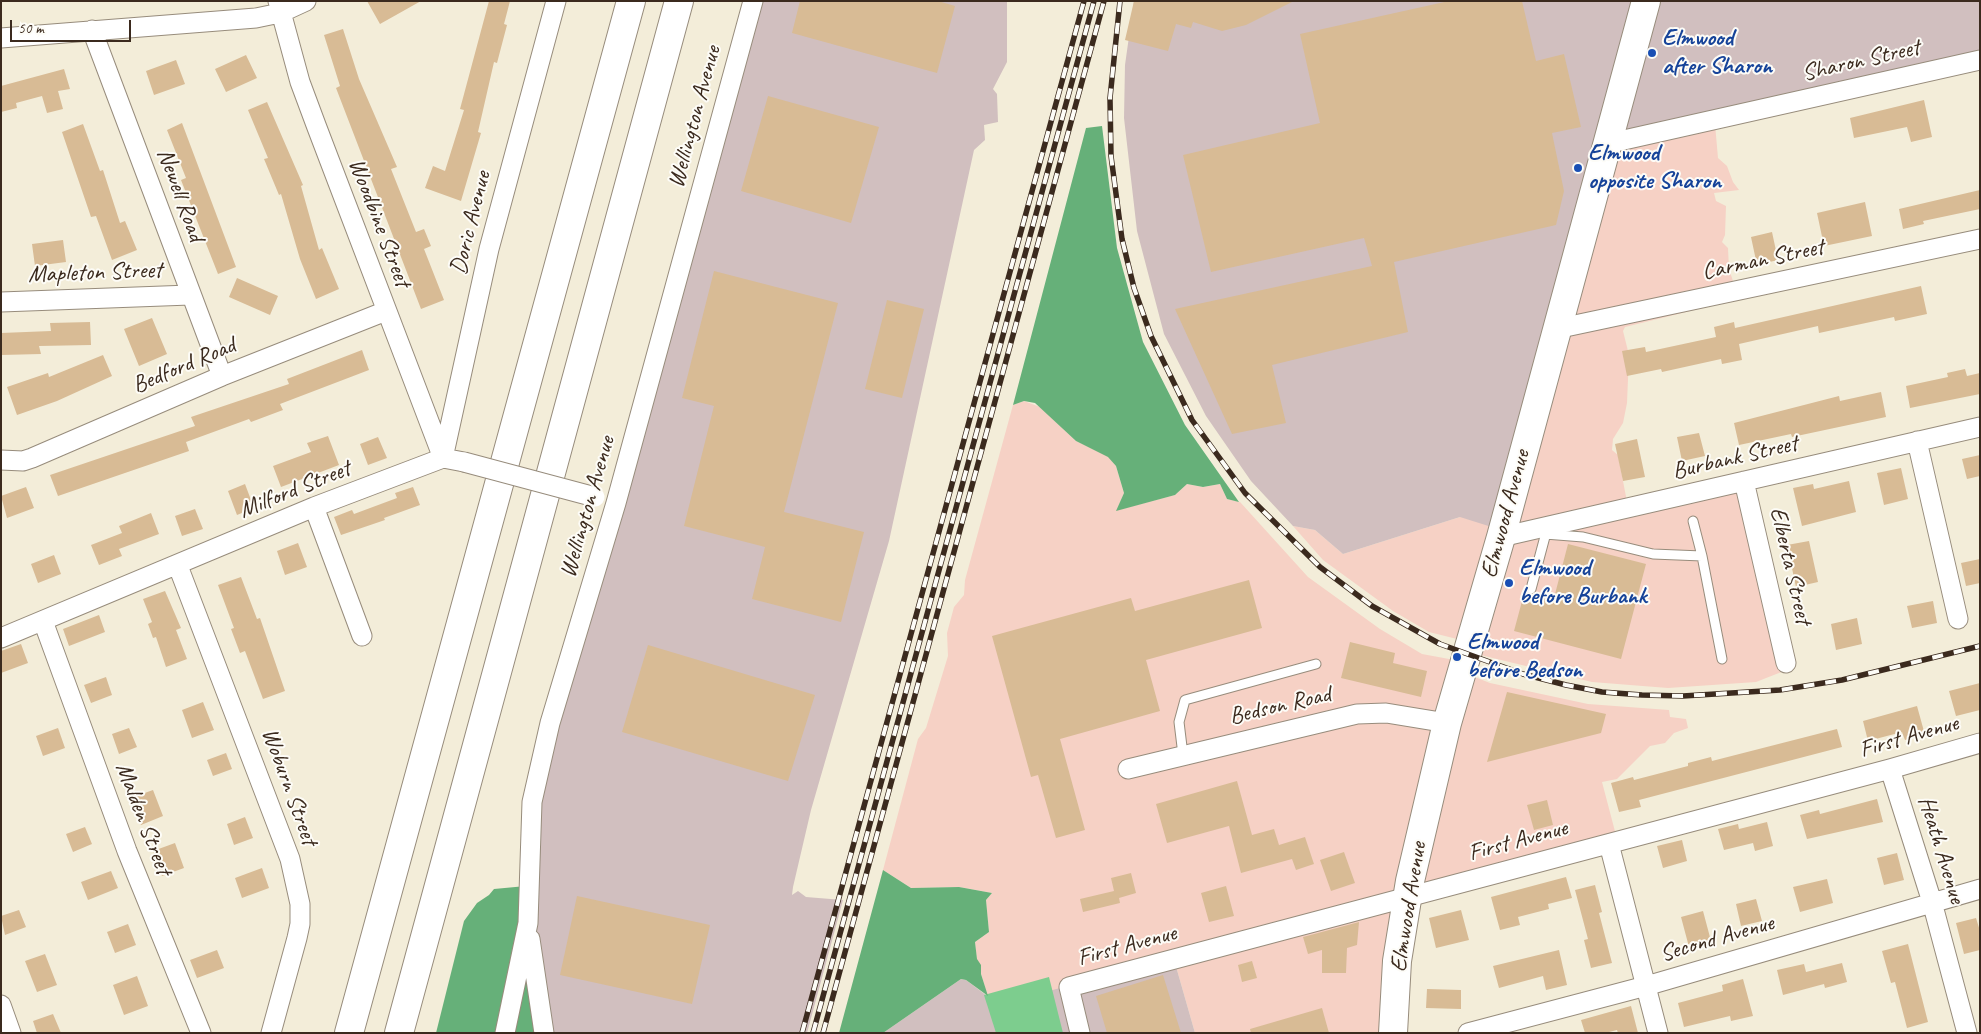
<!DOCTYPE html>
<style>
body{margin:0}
#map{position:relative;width:1981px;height:1034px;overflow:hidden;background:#f3edd9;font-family:Caveat,sans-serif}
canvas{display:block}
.frame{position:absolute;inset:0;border:2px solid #3b2a1e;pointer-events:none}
.scale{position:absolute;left:10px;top:20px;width:121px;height:22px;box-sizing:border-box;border:2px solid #3b2a1e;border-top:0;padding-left:6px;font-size:15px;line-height:18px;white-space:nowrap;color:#3b2a1e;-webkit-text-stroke:4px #fdfcf7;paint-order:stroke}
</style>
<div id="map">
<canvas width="1981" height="1034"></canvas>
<div class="frame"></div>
<div class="scale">50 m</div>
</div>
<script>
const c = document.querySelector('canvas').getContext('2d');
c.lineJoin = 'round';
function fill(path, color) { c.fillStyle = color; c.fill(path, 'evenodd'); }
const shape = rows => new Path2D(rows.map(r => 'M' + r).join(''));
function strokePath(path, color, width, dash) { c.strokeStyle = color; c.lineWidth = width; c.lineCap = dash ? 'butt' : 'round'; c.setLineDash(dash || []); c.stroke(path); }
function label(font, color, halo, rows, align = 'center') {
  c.font = font + ' Caveat,sans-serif'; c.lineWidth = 4; c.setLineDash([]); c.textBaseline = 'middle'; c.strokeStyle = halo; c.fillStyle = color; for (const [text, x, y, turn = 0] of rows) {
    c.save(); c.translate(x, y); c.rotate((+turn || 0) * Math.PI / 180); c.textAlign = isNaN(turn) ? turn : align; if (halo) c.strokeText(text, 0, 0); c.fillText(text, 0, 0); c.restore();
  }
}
fill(shape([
 [1715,124,1718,158,1727,166,1733,182,1739,190,1714,193,1716,201,1726,206,1725,235,1722,242,1728,248,1729,269,1739,299,1625,327,1623,331,1629,355,1627,403,1623,423,1613,439,1612,450,1618,455,1628,507,1738,484,1784,671,1756,682,1668,688,1592,682,1468,652,1465,641,1429,632,1393,611,1323,560,1293,526,1315,530,1343,554,1460,517,1609,145],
 [1024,401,1040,407,1076,441,1108,456,1116,466,1124,493,1117,510,1175,495,1187,484,1203,487,1220,484,1227,499,1240,502,1308,577,1380,629,1422,654,1460,661,1462,672,1490,683,1588,704,1669,710,1670,717,1686,719,1688,728,1674,733,1665,743,1650,746,1617,779,1602,782,1617,839,1410,893,1393,1033,1195,1033,1175,963,998,1005,988,997,981,974,981,966,977,960,975,942,989,932,986,900,992,893,959,887,911,888,883,870,918,739,926,728,948,656,947,633,954,607,964,595,965,580,1013,405]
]), '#f6d1c5');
fill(shape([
 [753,1,1007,1,1007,62,993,89,997,94,998,122,984,125,985,140,974,150,889,541,811,810,793,887,792,895,798,891,806,897,843,900,807,1033,542,1033,528,890,535,800],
 [1134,1,1980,1,1980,64,1614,141,1498,529,1460,517,1343,554,1315,530,1293,526,1251,481,1206,416,1164,334,1137,231,1124,118,1125,65],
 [1175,963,1195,1033,883,1033,961,979,966,980,999,1005,1060,988]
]), '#d1bfbf');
fill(shape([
 [1049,977,1063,1033,996,1033,984,995]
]), '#7dcd8e');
fill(shape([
 [1102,126,1117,248,1143,342,1185,425,1239,502,1227,499,1220,484,1203,487,1187,484,1175,495,1116,511,1124,493,1116,466,1108,457,1076,441,1035,403,1024,401,1013,405,1086,128],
 [883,870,911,888,959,887,992,893,986,900,989,932,975,942,977,959,981,965,981,974,988,996,966,980,961,979,883,1033,839,1033],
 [526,886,542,1033,436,1033,464,921,477,903,489,895,494,889]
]), '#66b079');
fill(shape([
 [367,1,421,1,380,24],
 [489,1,510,1,504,24,507,25,497,63,494,62,478,132,481,133,461,201,425,188,433,166,445,171,464,110,460,109],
 [800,1,938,1,955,6,937,73,792,33],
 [1134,1,1294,1,1246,25,1222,31,1193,22,1191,28,1176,24,1168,51,1125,40],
 [1449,1,1522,1,1536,61,1564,54,1581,127,1552,133,1564,191,1556,225,1394,262,1408,332,1272,365,1286,423,1232,434,1175,309,1372,266,1364,238,1211,272,1183,155,1320,123,1300,34],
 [343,29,359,79,397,167,391,169,416,232,424,229,431,246,424,249,444,300,421,309,336,88,340,86,324,35],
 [246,55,257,78,226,92,215,69],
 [176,60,185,84,154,95,146,71],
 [64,69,70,89,58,91,63,109,47,113,42,96,16,103,17,108,1,112,1,86],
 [768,96,879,127,851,223,741,191],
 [1924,100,1932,137,1911,142,1907,127,1854,138,1850,118],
 [267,102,303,185,301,186,319,250,322,248,339,289,316,299,300,259,281,194,279,195,264,159,268,158,248,110],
 [182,123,236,267,218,274,181,180,186,178,167,130],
 [83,124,100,171,103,170,120,223,125,221,137,250,112,260,96,216,91,217,62,132],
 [1980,190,1980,209,1923,221,1924,224,1903,229,1899,209],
 [1865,202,1872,236,1824,246,1817,213],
 [1772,232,1778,260,1757,265,1751,237],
 [63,240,66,262,35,266,32,244],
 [714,271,838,303,784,512,864,532,841,622,752,599,765,547,684,526,714,406,682,398],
 [237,278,278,296,270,315,229,297],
 [1921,286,1927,314,1895,321,1894,317,1819,333,1818,326,1739,344,1742,360,1722,364,1721,359,1662,372,1661,369,1627,376,1622,351,1645,347,1646,352,1716,337,1714,327,1734,322,1735,328],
 [887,300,924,309,902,398,865,389],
 [152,318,167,354,139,366,130,344,132,344,130,344,124,329],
 [90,322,91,345,39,346,41,354,1,355,1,333,51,331,50,323],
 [362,350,369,370,280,404,283,410,251,422,249,419,186,442,189,451,58,496,50,475,195,426,191,417,289,384,287,379],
 [103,355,112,376,57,401,17,415,7,387,48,373,49,377],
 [1965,369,1967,376,1980,373,1980,394,1910,408,1906,386,1948,377,1947,373],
 [1881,392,1886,417,1792,437,1791,434,1739,445,1734,423,1839,396,1840,401],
 [1699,433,1705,456,1682,461,1677,437],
 [328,436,339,465,281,487,273,466,311,452,307,443],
 [378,437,387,458,368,465,360,444],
 [1637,439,1645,477,1623,481,1615,444],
 [1980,455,1980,476,1967,479,1962,459],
 [1901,468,1908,499,1884,505,1877,473],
 [1849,481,1856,512,1802,526,1793,488,1813,484,1814,489],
 [245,484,254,508,237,515,228,491],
 [26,487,34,508,7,518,1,496],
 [413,487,420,505,384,518,385,520,341,535,334,517,352,510,354,514,397,498,395,493],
 [195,509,203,529,182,536,175,516],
 [151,513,159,534,119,549,122,556,99,565,91,545,122,533,119,526],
 [1809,541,1818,582,1796,587,1787,545],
 [298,543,307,567,285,575,277,551],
 [1568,544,1646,564,1621,659,1514,631,1525,590,1529,595,1536,593,1554,598],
 [54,555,61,574,38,583,31,564],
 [1980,559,1980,583,1966,586,1961,563],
 [241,577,257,619,260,618,285,691,263,699,245,651,240,653,231,629,234,628,218,585],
 [1249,580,1262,628,1146,660,1160,711,1060,739,1085,830,1056,838,1038,775,1031,777,992,636,1131,598,1135,611],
 [165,591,181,628,176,630,187,659,166,667,156,637,153,638,148,624,152,622,143,599],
 [1933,601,1937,623,1912,628,1907,606],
 [99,615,105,632,69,646,63,629],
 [1857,618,1862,644,1836,650,1831,624],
 [1350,642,1395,653,1393,663,1427,671,1421,697,1341,678],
 [21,644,28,663,1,673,1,651],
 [648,645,815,695,788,781,622,732],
 [106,677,112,695,91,703,84,685],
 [1980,683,1980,710,1956,716,1949,691],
 [1507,692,1606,714,1601,733,1487,762],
 [203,702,214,730,192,738,182,710],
 [1917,706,1925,735,1905,740,1902,732,1868,741,1863,721],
 [58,728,65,748,43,756,36,736],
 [129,728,137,747,119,754,112,734],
 [1837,729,1842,747,1639,800,1641,807,1619,812,1611,783,1633,777,1634,780,1688,766,1688,763,1711,757,1712,761],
 [226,753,232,769,213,776,207,760],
 [1237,781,1252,835,1274,829,1279,845,1305,837,1314,864,1296,870,1292,859,1241,873,1229,826,1167,843,1156,804],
 [153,790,163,816,141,825,131,798],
 [1877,799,1883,822,1807,839,1800,815,1819,810,1820,814],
 [1547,800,1553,825,1534,830,1527,805],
 [245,817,253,838,234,845,227,824],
 [1767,822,1773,846,1755,851,1753,843,1724,850,1718,829,1738,824,1739,829],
 [85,827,92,844,73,852,66,834],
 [1682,840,1687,861,1663,868,1657,846],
 [175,843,184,868,162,876,153,851],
 [1344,852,1355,883,1331,891,1320,860],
 [1897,853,1904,880,1884,885,1877,858],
 [262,868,269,888,242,898,235,878],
 [111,871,118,888,88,900,81,882],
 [1131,873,1136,893,1119,898,1120,903,1083,912,1080,899,1114,891,1111,878],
 [1566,877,1572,898,1548,904,1549,909,1518,917,1520,925,1500,930,1491,897],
 [1827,879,1833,903,1800,912,1793,887],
 [1595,885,1602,912,1599,913,1612,963,1591,968,1584,940,1588,939,1575,890],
 [1226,886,1234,916,1209,922,1201,893],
 [577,896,710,925,692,1004,560,975],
 [1756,899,1762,921,1741,926,1736,904],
 [19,910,26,927,5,935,1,916],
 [1461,910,1469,940,1436,948,1429,918],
 [1703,911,1711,941,1689,947,1681,917],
 [1976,918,1980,931,1980,950,1964,954,1956,923],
 [1359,922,1357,945,1347,948,1346,973,1322,973,1322,950,1308,954,1303,937],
 [128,924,136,945,115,953,107,932],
 [1908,944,1928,1022,1907,1028,1895,982,1891,983,1882,951],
 [217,950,224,968,197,978,190,960],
 [1559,950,1567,985,1546,990,1543,976,1499,988,1493,966],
 [45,954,57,985,37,992,25,961],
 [1252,961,1257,978,1242,982,1238,965],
 [1842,963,1847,982,1825,988,1824,984,1783,995,1777,970,1804,964,1806,972],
 [1163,975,1181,1033,1107,1033,1096,996],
 [137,976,148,1006,124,1015,113,985],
 [1743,979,1753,1016,1731,1021,1730,1016,1684,1027,1678,1003,1723,991,1722,985],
 [1427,989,1461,990,1461,1009,1426,1008],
 [1631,1006,1638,1033,1618,1033,1617,1030,1605,1033,1585,1033,1581,1020],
 [1322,1008,1329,1033,1251,1033,1250,1029],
 [53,1014,61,1033,37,1033,33,1021]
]), '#d8bb95');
const lane = shape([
 [1693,521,1702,556],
 [1545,534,1583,537,1653,554,1702,556,1722,659],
 [1531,589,1547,529],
 [1183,755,1179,722,1185,700,1316,664]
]);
const street = shape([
 [278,1,300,82,316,125,443,458],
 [92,30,222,376],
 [1,38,256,18,280,13,306,1],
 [1606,144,1980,60],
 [1,302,190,295],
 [1556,329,1980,239],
 [1917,441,1958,619],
 [443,458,489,249,556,1],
 [1,460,23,461,32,458,222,376,386,311],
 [1744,481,1786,663],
 [314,507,362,636],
 [1501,537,1980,427],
 [178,566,290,859,300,904,300,924,297,938,271,1033],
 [43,621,127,851,201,1033],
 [1,638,314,507,443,458,464,462],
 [1128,769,1357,714,1386,713,1447,723],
 [1890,769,1932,902,1967,1033],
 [1609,844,1658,1033],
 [530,939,544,1033],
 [1,1005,11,1033],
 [505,1033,528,923,532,802,550,723,616,503,753,1],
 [1080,1033,1069,987,1890,769,1980,743],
 [1468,1033,1646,986,1980,889]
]);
const primary = shape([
 [1393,1033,1397,961,1410,881,1447,723,1501,537,1646,1]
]);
const highway = shape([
 [349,1033,631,1],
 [399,1033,679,1]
]);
strokePath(lane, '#978c7c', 11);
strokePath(street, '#978c7c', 21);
strokePath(primary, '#978c7c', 30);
strokePath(highway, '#978c7c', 30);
strokePath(lane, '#fff', 9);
strokePath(street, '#fff', 19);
strokePath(primary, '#fff', 28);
strokePath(highway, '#fff', 28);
const rail = shape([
 [1120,1,1110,98,1111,156,1122,239,1134,288,1151,336,1192,420,1245,493,1320,567,1372,606,1440,644,1523,674,1566,685,1602,692,1642,695,1683,696,1780,690,1842,680,1980,646],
 [802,1033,1084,1],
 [813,1033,1094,1],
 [823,1033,1104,1]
]);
strokePath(rail, '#3b2a1e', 5.5);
strokePath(rail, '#fdfcf7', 4, [11]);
const streetBridge = shape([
 [464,462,595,497]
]);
strokePath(streetBridge, '#978c7c', 21, []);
strokePath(streetBridge, '#fff', 19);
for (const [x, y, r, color] of [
 [1652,53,5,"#1a4fb4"],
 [1578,168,5,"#1a4fb4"],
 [1509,583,5,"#1a4fb4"],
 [1457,657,5,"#1a4fb4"]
]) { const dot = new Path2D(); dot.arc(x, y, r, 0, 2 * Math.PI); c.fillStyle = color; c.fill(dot); strokePath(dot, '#fdfcf7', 2); }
label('bold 24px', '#164399', '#fdfcf7', [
 ["Elmwood",1662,39],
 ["after Sharon",1662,67],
 ["Elmwood",1588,154],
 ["opposite Sharon",1588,182],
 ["Elmwood",1519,569],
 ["before Burbank",1519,597],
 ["Elmwood",1467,643],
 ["before Bedson",1467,671]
], 'left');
label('24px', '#3b2a1e', '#fdfcf7', [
 ["Sharon Street",1861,61,-13],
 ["Wellington Avenue",695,117,-75],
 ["Newell Road",180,195,70],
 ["Woodbine Street",379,223,69],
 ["Doric Avenue",471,223,-76],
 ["Carman Street",1763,260,-12],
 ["Mapleton Street",95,273,-2],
 ["Bedford Road",184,366,-23],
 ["Burbank Street",1735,458,-13],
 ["Milford Street",295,490,-22],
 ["Wellington Avenue",588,507,-74],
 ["Elmwood Avenue",1506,514,-75],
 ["Elberta Street",1790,566,77],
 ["Bedson Road",1280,706,-13],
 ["First Avenue",1909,737,-16],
 ["Woburn Street",289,787,70],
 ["Malden Street",143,819,69],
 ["First Avenue",1518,841,-15],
 ["Heath Avenue",1941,850,73],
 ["Elmwood Avenue",1409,907,-81],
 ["Second Avenue",1717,939,-16],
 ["First Avenue",1127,946,-15]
]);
</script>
